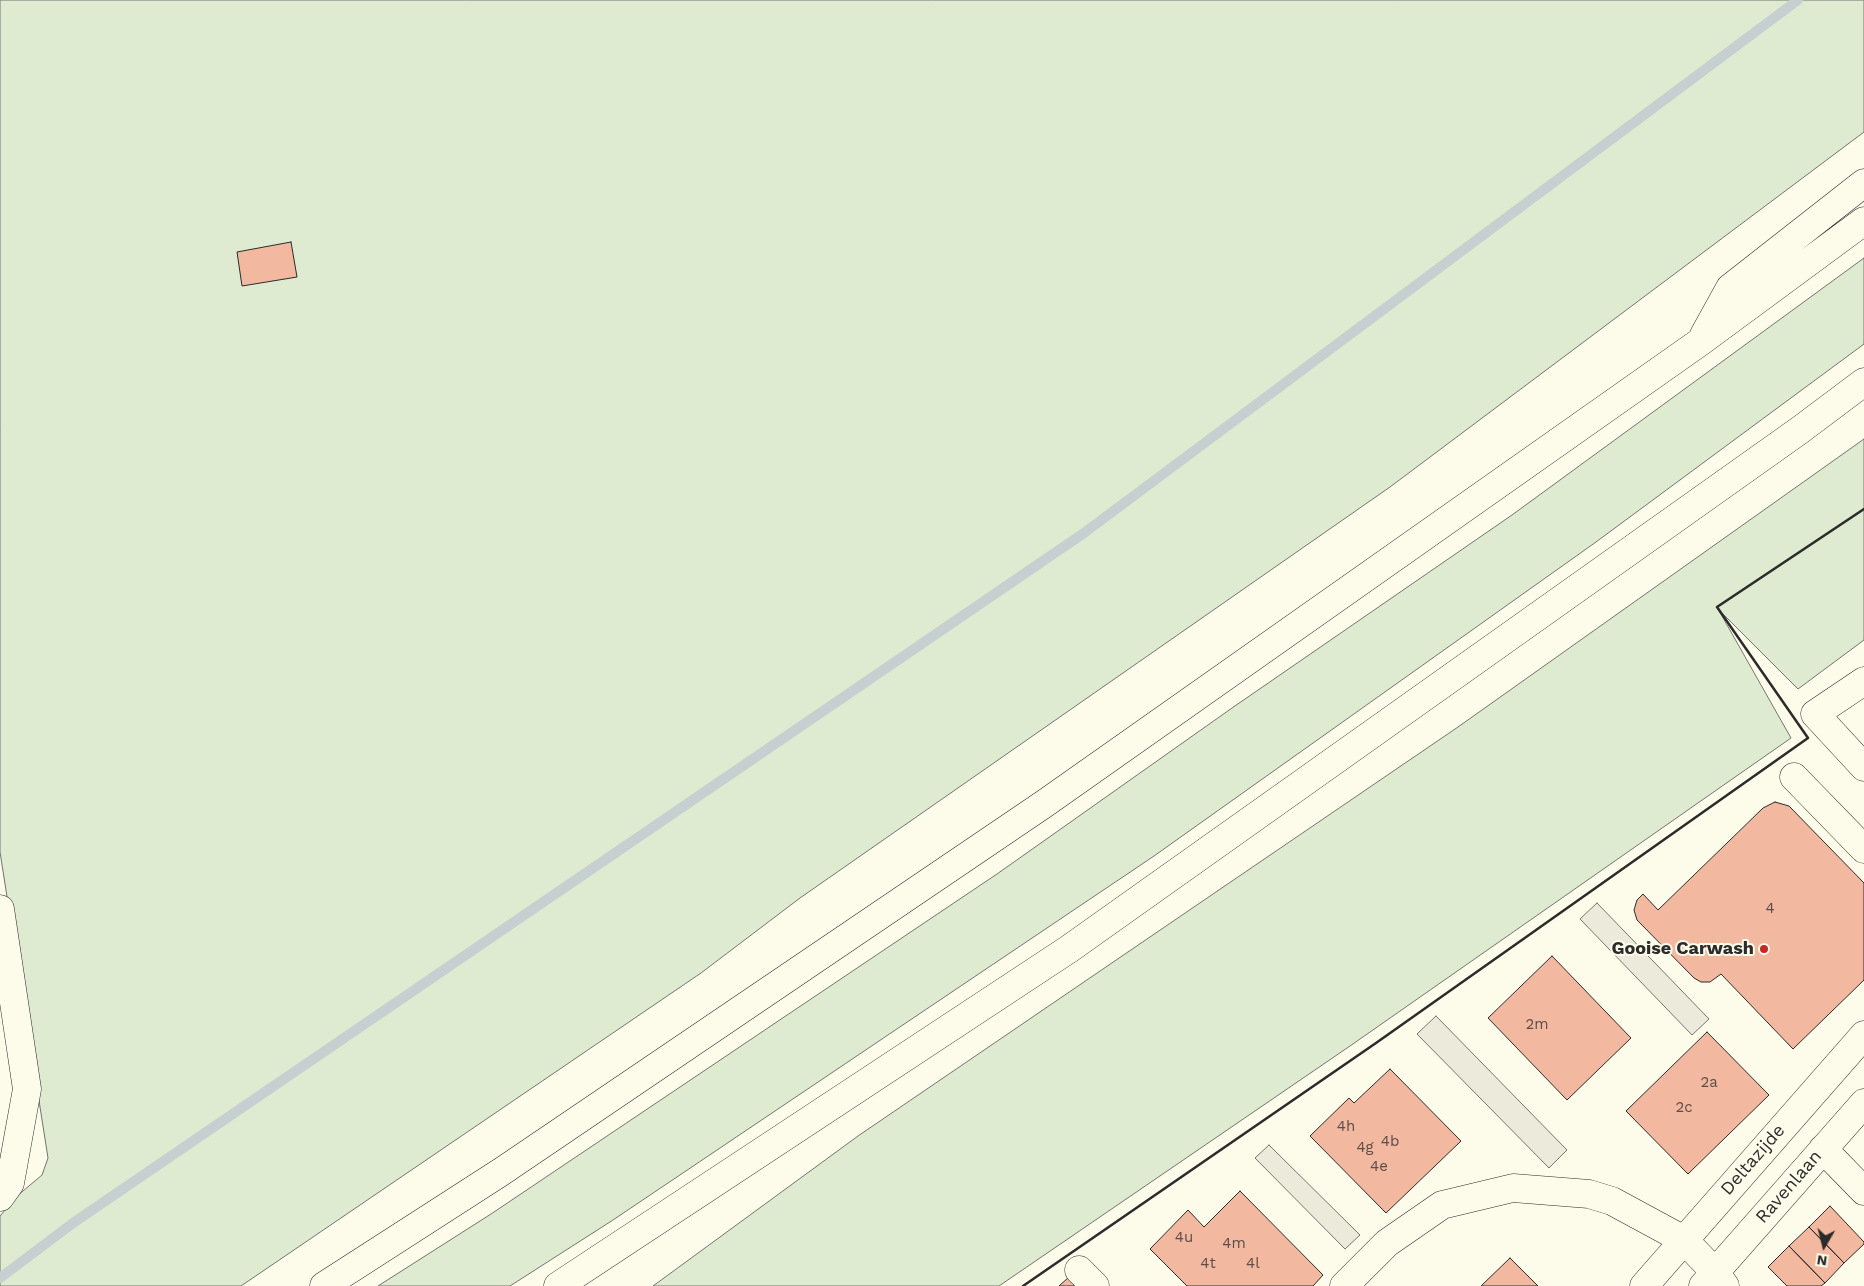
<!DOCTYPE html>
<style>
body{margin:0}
#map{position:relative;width:1864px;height:1286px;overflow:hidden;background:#fdfbea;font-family:"Work Sans",sans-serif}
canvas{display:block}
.north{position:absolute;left:1799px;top:1221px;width:50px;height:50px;-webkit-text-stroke:4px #fdfbea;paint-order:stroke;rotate:188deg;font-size:14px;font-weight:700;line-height:20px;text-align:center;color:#2b2b2b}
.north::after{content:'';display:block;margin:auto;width:18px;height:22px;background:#2b2b2b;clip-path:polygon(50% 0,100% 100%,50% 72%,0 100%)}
</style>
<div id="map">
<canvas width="1864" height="1286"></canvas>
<div class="north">N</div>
</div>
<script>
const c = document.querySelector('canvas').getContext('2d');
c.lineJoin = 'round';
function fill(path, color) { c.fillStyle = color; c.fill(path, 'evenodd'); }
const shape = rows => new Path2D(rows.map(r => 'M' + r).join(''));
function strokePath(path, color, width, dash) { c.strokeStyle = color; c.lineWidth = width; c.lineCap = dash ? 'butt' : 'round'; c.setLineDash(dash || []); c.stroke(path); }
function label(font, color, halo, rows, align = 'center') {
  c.font = font + ' "Work Sans",sans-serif'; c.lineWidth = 4; c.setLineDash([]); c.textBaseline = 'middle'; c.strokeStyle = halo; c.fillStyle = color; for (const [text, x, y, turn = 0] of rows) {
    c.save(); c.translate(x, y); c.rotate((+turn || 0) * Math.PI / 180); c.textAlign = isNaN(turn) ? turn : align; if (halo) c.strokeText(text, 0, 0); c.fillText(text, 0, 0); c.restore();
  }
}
const green = shape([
 [0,0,1864,0,1864,132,1390,487,800,898,701,973,241,1286,0,1286,0,1216,17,1196,42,1175,48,1158,0,852,0,0],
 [1864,258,1864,344,1596,542,1154,856,613,1220,510,1286,378,1286,491,1214,997,874,1232,708,1512,515,1864,258],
 [1864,439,1864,640,1798,689,1718,609,1791,738,1350,1046,999,1286,653,1286,858,1136,1458,727,1864,439]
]);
fill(green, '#deebd1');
strokePath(green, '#74746e', 1);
const parking = shape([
 [1597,903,1709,1019,1692,1035,1580,919,1597,903],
 [1436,1016,1567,1150,1549,1168,1417,1034,1436,1016],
 [1269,1145,1360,1235,1345,1249,1255,1158,1269,1145]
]);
fill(parking, '#eceadb');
strokePath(parking, '#74746e', 1);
strokePath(shape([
 [0,1278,73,1223,1084,533,1798,0]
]), '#c7d0d0', 10);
const building = shape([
 [291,242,297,277,242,286,237,252,291,242],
 [1775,802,1789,806,1864,883,1864,980,1793,1049,1721,974,1710,982,1701,982,1694,978,1637,920,1634,910,1637,900,1643,894,1658,910,1763,808,1775,802],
 [1552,956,1631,1038,1567,1100,1488,1018,1552,956],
 [1707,1032,1769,1095,1688,1174,1626,1111,1707,1032],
 [1390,1069,1461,1141,1386,1213,1310,1136,1349,1098,1354,1103,1390,1069],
 [1240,1191,1323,1275,1313,1286,1187,1286,1150,1249,1188,1210,1204,1227,1240,1191],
 [1830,1206,1864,1242,1864,1244,1844,1263,1809,1227,1830,1206],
 [1809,1227,1844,1263,1825,1283,1789,1246,1809,1227],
 [1789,1246,1825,1283,1821,1286,1787,1286,1768,1267,1789,1246],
 [1510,1258,1538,1286,1481,1286,1510,1258],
 [1069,1277,1077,1286,1059,1286,1069,1277]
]);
fill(building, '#f2b8a0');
strokePath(building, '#2b2b2b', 1);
const minor = shape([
 [1864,681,1815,714,1864,767],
 [1794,777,1864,849],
 [0,909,27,1089,10,1183,0,1197],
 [1823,1149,1864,1191],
 [1079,1270,1095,1286],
 [1344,1286,1387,1243,1442,1205,1513,1188,1589,1194,1612,1201,1684,1240,1715,1272,1725,1286],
 [1644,1286,1864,1035],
 [1703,1286,1864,1103]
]);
const highway = shape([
 [1704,335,1730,288,1864,183],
 [324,1286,501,1172,1044,804,1700,342,1864,221],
 [558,1286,1069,949,1800,430,1864,382]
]);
strokePath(minor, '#2b2b2b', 29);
strokePath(highway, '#2b2b2b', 29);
strokePath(minor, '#fdfbea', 28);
strokePath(highway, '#fdfbea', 28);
strokePath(shape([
 [1023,1286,1376,1043,1808,738,1717,607,1864,509]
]), '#2b2b2b', 2.5);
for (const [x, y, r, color] of [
 [1764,949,5,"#c62828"]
]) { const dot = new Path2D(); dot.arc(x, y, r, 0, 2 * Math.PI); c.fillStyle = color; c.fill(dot); strokePath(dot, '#fdfbea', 2); }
label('15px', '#5d4e48', null, [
 ["4",1770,909],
 ["2m",1537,1025],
 ["2a",1709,1083],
 ["2c",1684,1108],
 ["4h",1346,1127],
 ["4b",1390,1142],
 ["4g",1365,1148],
 ["4e",1379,1167],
 ["4u",1184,1238],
 ["4m",1234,1244],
 ["4t",1208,1264],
 ["4l",1253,1264]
]);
label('bold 18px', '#2b2b2b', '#fdfbea', [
 ["Gooise Carwash",1754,949]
], 'right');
label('18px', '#2b2b2b', '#fdfbea', [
 ["Deltazijde",1753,1160,-49],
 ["Ravenlaan",1789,1187,-49]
]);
</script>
